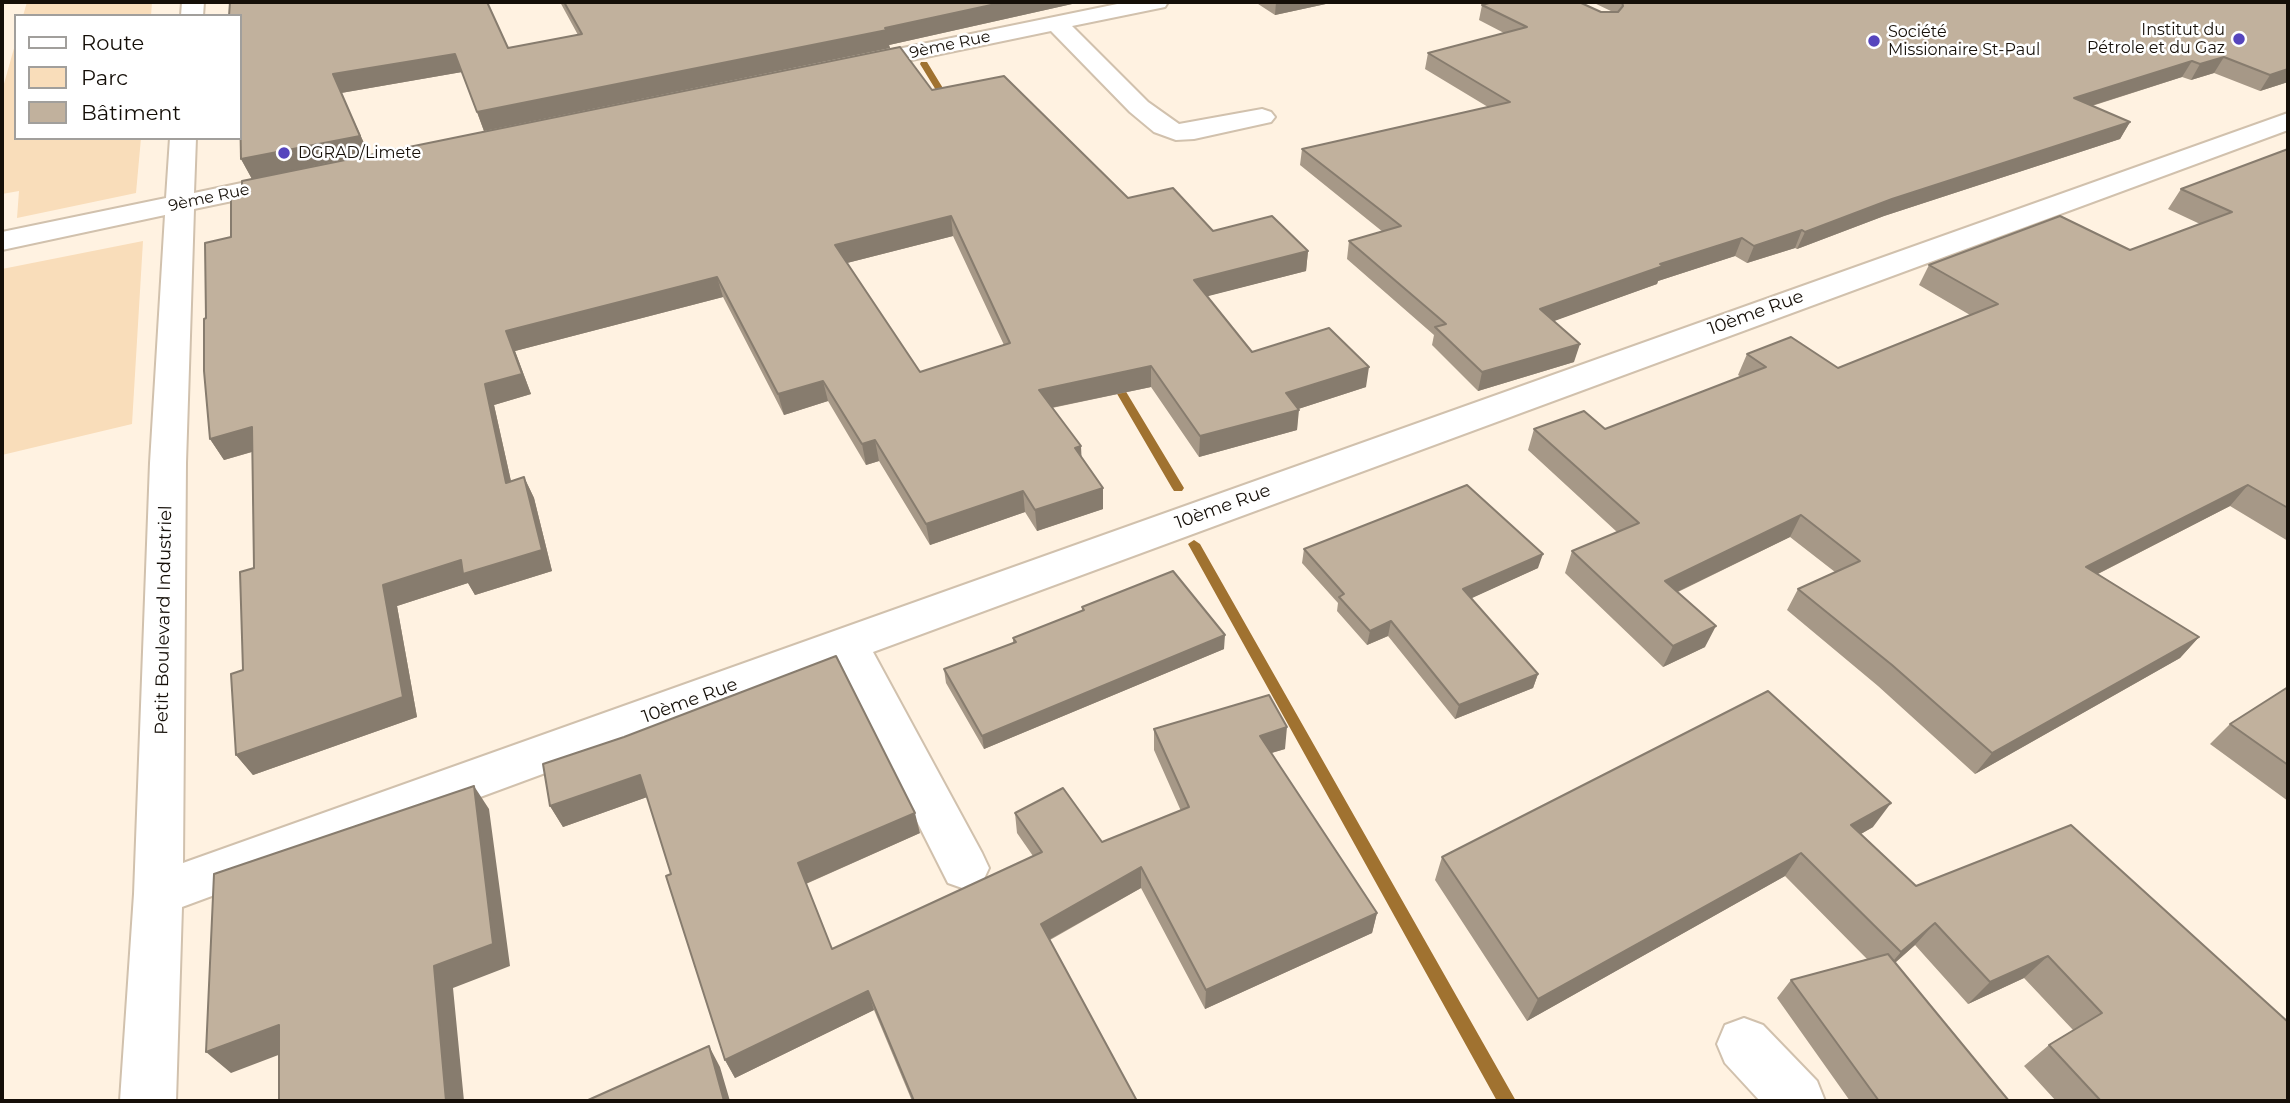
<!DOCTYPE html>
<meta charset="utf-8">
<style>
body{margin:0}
#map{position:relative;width:2290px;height:1103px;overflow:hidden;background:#fff2e1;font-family:Montserrat,sans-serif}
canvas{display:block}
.frame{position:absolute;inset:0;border:4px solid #150f08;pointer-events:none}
.legend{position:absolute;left:14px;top:14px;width:228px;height:126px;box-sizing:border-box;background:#fff;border:2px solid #a19f9c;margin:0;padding:9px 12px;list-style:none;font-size:21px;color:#150f08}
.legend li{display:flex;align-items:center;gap:14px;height:35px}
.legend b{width:35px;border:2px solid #a19f9c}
</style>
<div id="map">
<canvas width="2290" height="1103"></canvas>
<div class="frame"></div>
<ul class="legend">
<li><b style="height:9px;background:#fff"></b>Route</li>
<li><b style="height:19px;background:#f9ddba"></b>Parc</li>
<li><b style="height:19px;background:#c1b19d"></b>Bâtiment</li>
</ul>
</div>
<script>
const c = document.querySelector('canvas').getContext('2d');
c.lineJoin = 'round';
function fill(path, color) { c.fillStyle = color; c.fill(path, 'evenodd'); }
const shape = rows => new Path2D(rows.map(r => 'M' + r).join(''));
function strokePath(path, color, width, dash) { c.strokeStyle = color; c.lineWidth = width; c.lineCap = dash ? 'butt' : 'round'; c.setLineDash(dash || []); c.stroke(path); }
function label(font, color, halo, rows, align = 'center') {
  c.font = font + ' Montserrat,sans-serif'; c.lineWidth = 5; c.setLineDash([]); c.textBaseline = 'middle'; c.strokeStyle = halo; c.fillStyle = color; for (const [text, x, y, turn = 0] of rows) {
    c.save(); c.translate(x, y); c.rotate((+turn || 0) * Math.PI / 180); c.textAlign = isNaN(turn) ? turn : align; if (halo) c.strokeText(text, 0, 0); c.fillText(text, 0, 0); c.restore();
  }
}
fill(shape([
 [27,2,152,2,151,16,23,16],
 [16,41,16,138,141,138,136,193,17,218,19,191,2,194,2,91],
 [143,241,132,424,2,455,2,269]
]), '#f9ddba');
fill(shape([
 [921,62,927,62,952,103,951,105,945,105,920,64,921,62],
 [1114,377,1119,380,1184,488,1182,491,1174,491,1172,488,1109,380,1114,377],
 [1194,540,1200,544,1516,1101,1497,1101,1188,544,1194,540]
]), '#a07230');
const minor = shape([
 [182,2,204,2,203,16,181,16,182,2],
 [1127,2,1168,2,1165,7,1072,26,1148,102,1179,124,1262,109,1271,112,1275,117,1271,122,1194,139,1176,140,1154,132,1130,112,1051,31,854,72,846,70,842,65,846,60,854,58,1127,2],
 [2288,113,2288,130,873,652,982,853,989,868,982,883,965,889,948,883,838,665,182,907,176,1101,120,1101,134,894,150,463,165,215,2,250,2,232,166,198,170,138,196,138,194,193,294,172,304,174,308,180,304,186,194,209,186,463,183,863,2288,113],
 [1744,1018,1763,1025,1817,1081,1825,1101,1760,1101,1725,1063,1717,1044,1725,1025,1744,1018]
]);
strokePath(minor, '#d1c1ad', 4);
fill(minor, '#fff');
fill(shape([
 [560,2,1081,2,889,45,890,48,484,131,462,72,341,93,369,154,252,179,241,159,240,16,508,48,578,35],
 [1255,2,1335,2,1275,15],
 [1592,2,2288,2,2288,82,2260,91,2214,73,2191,80,2182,77,2092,106,2130,122,2120,139,1884,216,1797,249,1795,248,1747,263,1735,256,1658,281,1657,284,1553,321,1574,362,1478,391,1432,345,1434,335,1347,259,1349,241,1383,232,1300,165,1302,149,1488,107,1425,69,1428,53,1504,33,1479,20,1482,5,1613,12],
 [932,90,1128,198,1213,231,1308,251,1306,271,1207,296,1252,352,1366,387,1298,409,1297,430,1199,457,1151,387,1052,408,1081,458,1103,488,1103,509,1037,531,1025,512,930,545,879,461,866,465,828,401,784,415,723,297,515,351,531,394,494,405,511,481,524,477,534,498,552,571,475,595,468,583,397,606,417,717,253,775,236,755,254,568,252,452,224,460,210,439],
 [953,236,1004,345,920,372,847,263],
 [2288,149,2288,541,2230,506,2098,574,2199,637,2180,658,1975,774,1878,686,1787,610,1798,589,1835,572,1790,537,1678,592,1705,647,1663,667,1565,573,1572,551,1617,532,1528,450,1534,429,1605,429,1741,377,1738,375,1747,354,1838,368,1970,315,1919,285,1929,265,2130,250,2200,224,2168,209,2181,189],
 [1304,549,1538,568,1471,598,1538,674,1533,688,1455,719,1388,636,1367,645,1337,611,1338,603,1302,563],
 [1082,607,1224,649,984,749,946,683,944,669,1013,643,1013,638,1082,611],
 [2288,687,2288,801,2210,744,2230,724],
 [1154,729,1285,749,1271,753,1377,913,1372,933,1205,1009,1141,888,1050,940,1137,1101,912,1101,874,1010,735,1078,725,1060,671,874,647,797,563,827,550,806,543,764,920,833,806,884,832,949,1033,856,1017,833,1015,813,1102,842,1181,811,1154,750],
 [2071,825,2288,1101,2056,1101,2024,1066,2049,1045,2073,1030,2024,978,1968,1004,1915,945,1895,963,2009,1101,1850,1101,1777,998,1791,980,1867,959,1785,876,1527,1021,1435,880,1442,857,1873,827,1861,834,1916,886]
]), '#a69887');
fill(shape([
 [1005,2,1081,2,889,45,890,48,484,131,477,112,885,28],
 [1276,2,1335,2,1275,15],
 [455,54,462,72,341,93,369,154,252,179,241,159,333,74],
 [2224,57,2214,73,2191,80,2200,64],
 [2192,61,2182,77,2065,114,2074,98],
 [2288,69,2288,82,2260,91,2270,75],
 [2130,122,2120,139,1884,216,1797,249,1805,232,1892,199],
 [951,216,953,236,839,265,835,245],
 [1802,230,1795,248,1747,263,1754,246],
 [1742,238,1735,256,1658,281,1657,284,1535,328,1540,309,1660,264],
 [1308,251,1306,271,1193,300,1194,280],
 [717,277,723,297,515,351,531,394,494,405,516,504,506,483,485,384,506,331],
 [1580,344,1574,362,1478,391,1482,372],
 [1151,366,1151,387,1040,410,1039,390],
 [1369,367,1366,387,1289,412,1299,410,1297,430,1199,457,1200,436,1286,393],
 [823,381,828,401,784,415,778,394],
 [252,427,265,448,224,460,210,439],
 [875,440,879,461,866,465,862,444],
 [1081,446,1082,467,1075,448],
 [524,477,534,498,552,571,475,595,468,583,397,606,417,717,253,775,236,755,383,585,461,560],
 [2248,485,2230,506,2070,588,2086,567],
 [1103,488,1103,509,1037,531,1035,510],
 [1023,491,1025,512,930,545,926,524],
 [1801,515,1790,537,1656,602,1665,581],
 [1543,554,1538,568,1459,604,1463,589],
 [1391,621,1388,636,1367,645,1370,631],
 [1716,626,1705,647,1663,667,1673,646],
 [1225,635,1224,649,984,749,982,736],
 [2199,637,2180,658,1975,774,1992,753],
 [1538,674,1533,688,1455,719,1459,705],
 [1287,727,1285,749,1258,757,1260,736],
 [640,775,650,796,563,827,550,806],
 [474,786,489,809,510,966,453,988,464,1101,446,1101,434,966],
 [1891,803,1873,827,1834,849,1851,825],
 [915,813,920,833,805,884,798,863],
 [1801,853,1785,876,1527,1021,1538,999],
 [1141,867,1141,888,1043,943,1041,924],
 [1377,913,1372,933,1205,1009,1206,990],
 [1935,923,1915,945,1882,974,1901,952],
 [2048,956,2024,978,1968,1004,1990,982],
 [868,991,874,1010,735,1078,725,1060],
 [279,1025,302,1046,231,1073,206,1052],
 [709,1046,720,1067,730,1101,724,1101]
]), '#877c6e');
const building = shape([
 [230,2,487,2,508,48,582,34,564,2,1005,2,885,28,887,30,477,112,455,54,333,74,360,136,241,159,240,106,240,16,229,16,230,2],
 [1493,2,1579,2,1601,12,1618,12,1623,6,1622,2,2288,2,2288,69,2270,75,2224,57,2200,64,2192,61,2074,98,2130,122,1892,199,1805,232,1802,230,1754,246,1742,238,1660,264,1663,266,1540,309,1580,344,1482,372,1435,327,1446,324,1349,241,1401,226,1302,149,1510,102,1428,53,1527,27,1482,5,1493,2],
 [900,47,932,90,1004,76,1128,198,1173,188,1213,231,1272,216,1308,251,1194,280,1252,352,1329,328,1369,367,1286,393,1299,410,1200,436,1151,366,1039,390,1081,446,1075,448,1103,488,1035,510,1023,491,926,524,875,440,862,444,823,381,778,394,717,277,506,331,522,374,485,384,506,483,524,477,542,550,463,574,461,560,383,585,403,697,236,755,231,674,243,670,240,572,254,568,252,427,210,439,204,371,204,319,206,318,205,243,231,237,231,194,242,191,242,181,900,47],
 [951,216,1010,343,920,372,835,245,951,216],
 [2288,149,2288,508,2248,485,2086,567,2199,637,1992,753,1892,665,1798,589,1860,561,1801,515,1665,581,1716,626,1673,646,1572,551,1639,523,1534,429,1584,411,1605,429,1766,367,1747,354,1791,337,1838,368,1998,304,1929,265,2060,216,2130,250,2232,212,2181,189,2288,149],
 [1467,485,1543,554,1463,589,1538,674,1459,705,1391,621,1370,631,1339,597,1344,594,1304,549,1467,485],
 [1173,571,1225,635,982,736,944,669,1016,642,1013,638,1084,610,1082,607,1173,571],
 [836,656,915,813,798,863,832,949,1042,852,1015,813,1063,788,1102,842,1189,807,1154,729,1269,695,1287,727,1260,736,1377,913,1206,990,1141,867,1041,924,1137,1101,914,1101,868,991,725,1060,666,876,671,874,640,775,550,806,543,764,624,737,836,656],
 [2288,687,2288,765,2230,724,2288,687],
 [1768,691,1891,803,1851,825,1916,886,2071,825,2288,1022,2288,1101,2101,1101,2049,1045,2102,1013,2048,956,1990,982,1935,923,1901,952,1801,853,1538,999,1442,857,1768,691],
 [474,786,493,944,434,966,446,1101,279,1101,279,1025,206,1052,214,874,474,786],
 [1888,954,2009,1101,1879,1101,1791,980,1888,954],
 [709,1046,724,1101,586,1101,709,1046]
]);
fill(building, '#c1b19d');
strokePath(building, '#877c6e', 2);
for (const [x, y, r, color] of [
 [2239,39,7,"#5645bd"],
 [1874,41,7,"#5645bd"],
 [284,153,7,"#5645bd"]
]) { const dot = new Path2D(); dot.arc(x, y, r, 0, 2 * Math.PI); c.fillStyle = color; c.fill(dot); strokePath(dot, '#fff', 2.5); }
label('16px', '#150f08', '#fff', [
 ["Institut du",2225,30,"right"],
 ["Pétrole et du Gaz",2225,48,"right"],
 ["Société",1888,32],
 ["Missionaire St-Paul",1888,50],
 ["DGRAD/Limete",298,153]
], 'left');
label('16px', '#150f08', '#fff', [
 ["9ème Rue",950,45,-12],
 ["9ème Rue",209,198,-12]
]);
label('18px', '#150f08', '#fff', [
 ["10ème Rue",1756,313,-20],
 ["10ème Rue",1223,507,-20],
 ["Petit Boulevard Industriel",164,620,-89],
 ["10ème Rue",690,701,-20]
]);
</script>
